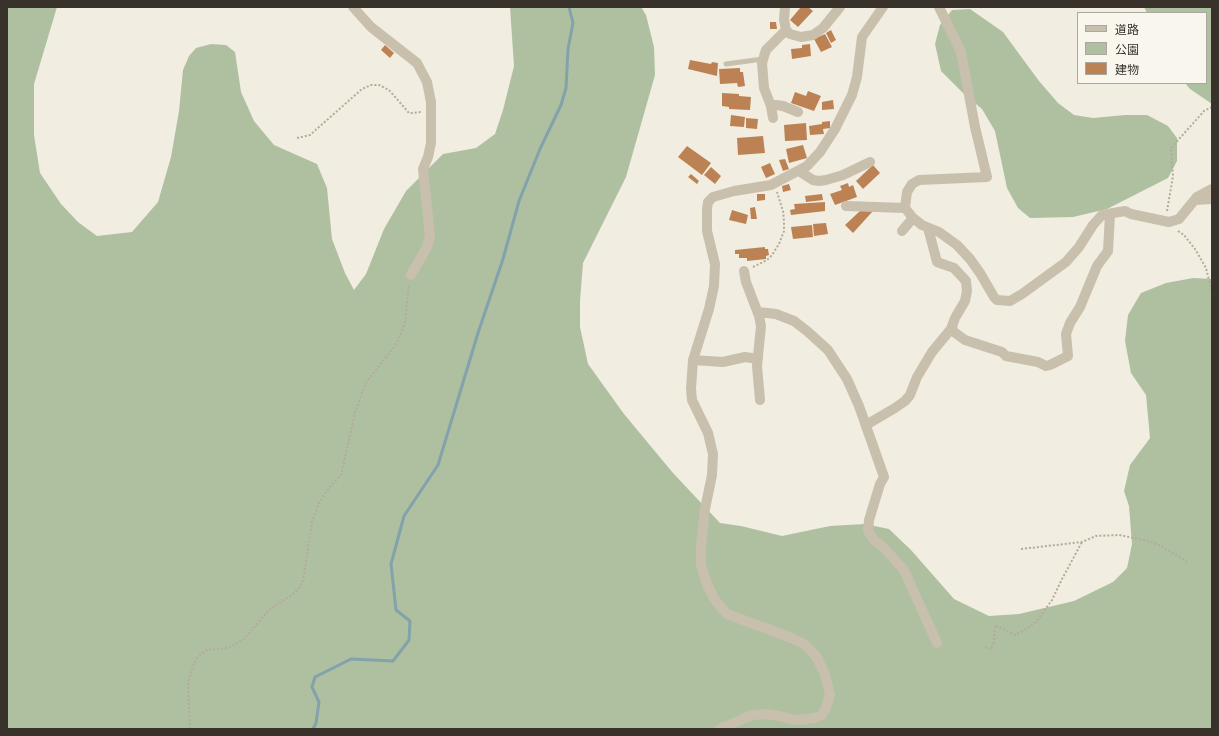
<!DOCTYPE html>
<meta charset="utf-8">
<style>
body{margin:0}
#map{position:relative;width:1219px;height:736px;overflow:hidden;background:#f1ede0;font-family:Figtree,"Noto Sans JP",sans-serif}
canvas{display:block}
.frame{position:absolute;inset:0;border:8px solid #38322b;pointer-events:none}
.legend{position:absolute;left:1077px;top:12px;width:130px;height:72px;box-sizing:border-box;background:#f9f6ed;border:1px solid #aca89f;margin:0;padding:5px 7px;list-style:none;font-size:12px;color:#38322b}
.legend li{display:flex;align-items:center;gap:8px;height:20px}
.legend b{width:20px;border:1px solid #aca89f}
</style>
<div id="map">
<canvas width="1219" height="736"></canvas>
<div class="frame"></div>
<ul class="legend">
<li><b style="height:5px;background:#c9bfad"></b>道路</li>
<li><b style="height:11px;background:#afc0a1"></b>公園</li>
<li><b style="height:11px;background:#bc8254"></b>建物</li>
</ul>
</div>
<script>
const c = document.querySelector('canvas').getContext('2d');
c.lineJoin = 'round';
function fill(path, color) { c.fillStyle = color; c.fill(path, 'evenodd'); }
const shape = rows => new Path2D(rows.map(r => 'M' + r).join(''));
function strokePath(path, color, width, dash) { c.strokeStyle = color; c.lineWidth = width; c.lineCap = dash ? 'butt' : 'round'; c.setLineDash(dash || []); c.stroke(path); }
fill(shape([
 [7,7,57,7,34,84,34,135,40,173,61,204,78,222,97,236,132,232,158,202,171,157,179,111,183,70,189,56,196,48,211,44,226,45,235,52,241,92,254,121,274,145,317,164,327,188,332,239,345,273,354,290,366,274,384,229,406,191,443,154,476,148,495,134,503,110,514,66,510,7,641,7,646,15,654,47,655,75,626,177,583,263,580,301,580,327,588,364,624,414,673,473,720,523,741,526,782,536,830,526,865,524,889,529,911,550,954,599,989,616,1019,614,1074,601,1113,582,1127,568,1132,544,1129,506,1124,491,1130,465,1150,438,1146,395,1131,373,1125,341,1128,315,1141,293,1166,283,1193,278,1212,279,1212,729,7,729],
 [1144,7,1212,7,1212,104,1190,89,1185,83,1206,83,1206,13,1147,13],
 [970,9,1003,32,1039,81,1058,103,1074,115,1093,118,1125,115,1147,115,1168,126,1177,138,1177,161,1168,178,1107,209,1073,217,1030,218,1018,208,1007,188,995,131,982,109,964,94,941,71,935,44,940,25,952,10]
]), '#afc0a1');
strokePath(shape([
 [313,729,316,723,319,702,312,687,315,677,351,659,393,661,409,640,410,621,396,610,391,564,404,516,438,465,478,333,503,259,519,201,540,149,561,105,566,88,568,49,573,23,569,7]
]), '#82a2ac', 3);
fill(shape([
 [801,7,808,7,813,11,798,27,790,20],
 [770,22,776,22,777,29,770,29],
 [831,30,836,40,831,43,826,33],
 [825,34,832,47,821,52,814,39],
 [810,44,811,56,792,59,791,49,802,48,802,45],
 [385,45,394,53,390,58,381,50],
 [690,60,711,64,712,62,718,63,717,76,688,69],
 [740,68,740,72,743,72,745,86,738,87,737,83,720,84,719,69],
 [808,91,821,96,814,111,791,103,795,92,806,96],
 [722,93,739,94,739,96,751,97,750,110,729,109,729,107,722,106],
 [833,100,834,109,822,110,822,102],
 [731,115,745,117,744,127,730,126],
 [746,118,758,119,757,129,746,128],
 [830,121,830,128,823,129,824,134,810,135,809,126,822,124,822,122],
 [806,123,807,140,785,141,784,125],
 [763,136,765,153,738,155,737,138],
 [803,145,807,158,789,163,786,149],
 [687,146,711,163,702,175,678,157],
 [785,159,789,169,783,171,779,160],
 [770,163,775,174,766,178,761,167],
 [873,165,880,173,863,189,856,181],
 [711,167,721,176,715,184,704,175],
 [691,174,699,181,697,184,688,177],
 [848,183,849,187,853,185,857,197,835,205,830,194,842,190,840,186],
 [789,184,791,190,783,192,782,186],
 [757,194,765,194,765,200,757,201],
 [822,194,823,200,806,202,805,196],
 [825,202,825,211,791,215,790,210,795,209,794,204],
 [755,207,757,219,751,219,750,208],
 [732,210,748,215,746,224,729,220],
 [860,211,873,211,853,233,845,225],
 [826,223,828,234,814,236,813,224],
 [812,225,813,237,793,239,791,227],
 [765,247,765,249,768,249,769,255,766,256,766,259,747,261,747,258,739,258,739,254,735,254,735,250]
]), '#bc8254');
strokePath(shape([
 [297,138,310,135,362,89,371,85,379,85,389,90,409,113,413,113,421,112],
 [1167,211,1173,176,1171,148,1204,111,1212,107],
 [1178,231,1184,235,1195,249,1206,268,1212,293],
 [753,267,767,260,772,255,779,244,784,231,784,221,783,211,777,192],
 [1021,549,1082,542,1096,536,1119,535,1149,541,1161,546,1189,563],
 [985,647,991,649,994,642,995,625,1015,635,1023,631,1036,622,1052,600,1062,579,1082,542],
 [190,729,188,684,192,668,197,658,206,650,228,648,243,640,270,609,292,595,299,588,303,581,312,522,319,503,329,488,341,475,355,413,365,384,394,347,400,336,405,323,409,284]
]), '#b5aa97', 2, [2, 2]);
strokePath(shape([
 [726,64,763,59]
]), '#c9bfad', 5);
strokePath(shape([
 [353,7,371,27,417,63,427,82,431,102,431,143,428,157,423,169,430,236,427,247,411,275],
 [785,7,784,20,786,30,790,34,801,37,813,35,823,28,840,7],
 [939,7,961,52,975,127,987,177,919,180,912,184,907,192,905,208,913,218,922,225,939,232,957,245,970,259,980,273,994,297,997,300,1010,301,1022,294,1066,262,1079,247,1093,225,1102,215,1125,211,1131,214,1169,222,1179,219,1197,197,1212,189],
 [771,106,776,105,783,106,798,112],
 [773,118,771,106,764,88,762,63,766,50,786,30],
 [799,171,813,180,819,181,826,180,843,175,870,162],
 [1195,200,1212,199],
 [846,206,905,208],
 [902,231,913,218],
 [744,271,746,282,759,316,761,326,757,366,760,400],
 [758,312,776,314,794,321,807,331,828,350,847,379,859,406,884,477,880,484,869,520,868,531,875,541,883,547,904,570,937,643],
 [952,327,954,332,965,340,1002,352,1006,356,1038,362,1046,366,1050,365,1068,356,1066,334,1070,323,1080,307,1097,266,1108,251,1110,214],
 [693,360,723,362,745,357,758,359],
 [866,425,895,408,905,401,910,395,917,377,932,352,951,329,955,318,965,301,967,291,966,281,954,268,937,262,928,228],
 [720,729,752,715,766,714,780,716,790,719,800,720,815,718,822,715,825,710,830,695,825,674,816,656,804,644,789,637,727,614,715,600,707,584,701,565,701,545,705,509,712,475,713,454,708,433,692,400,691,389,693,360,709,309,714,286,715,264,707,231,707,209,708,202,713,197,734,191,771,185,807,166,820,152,835,129,852,95,857,77,862,37,883,7]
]), '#c9bfad', 10);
</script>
